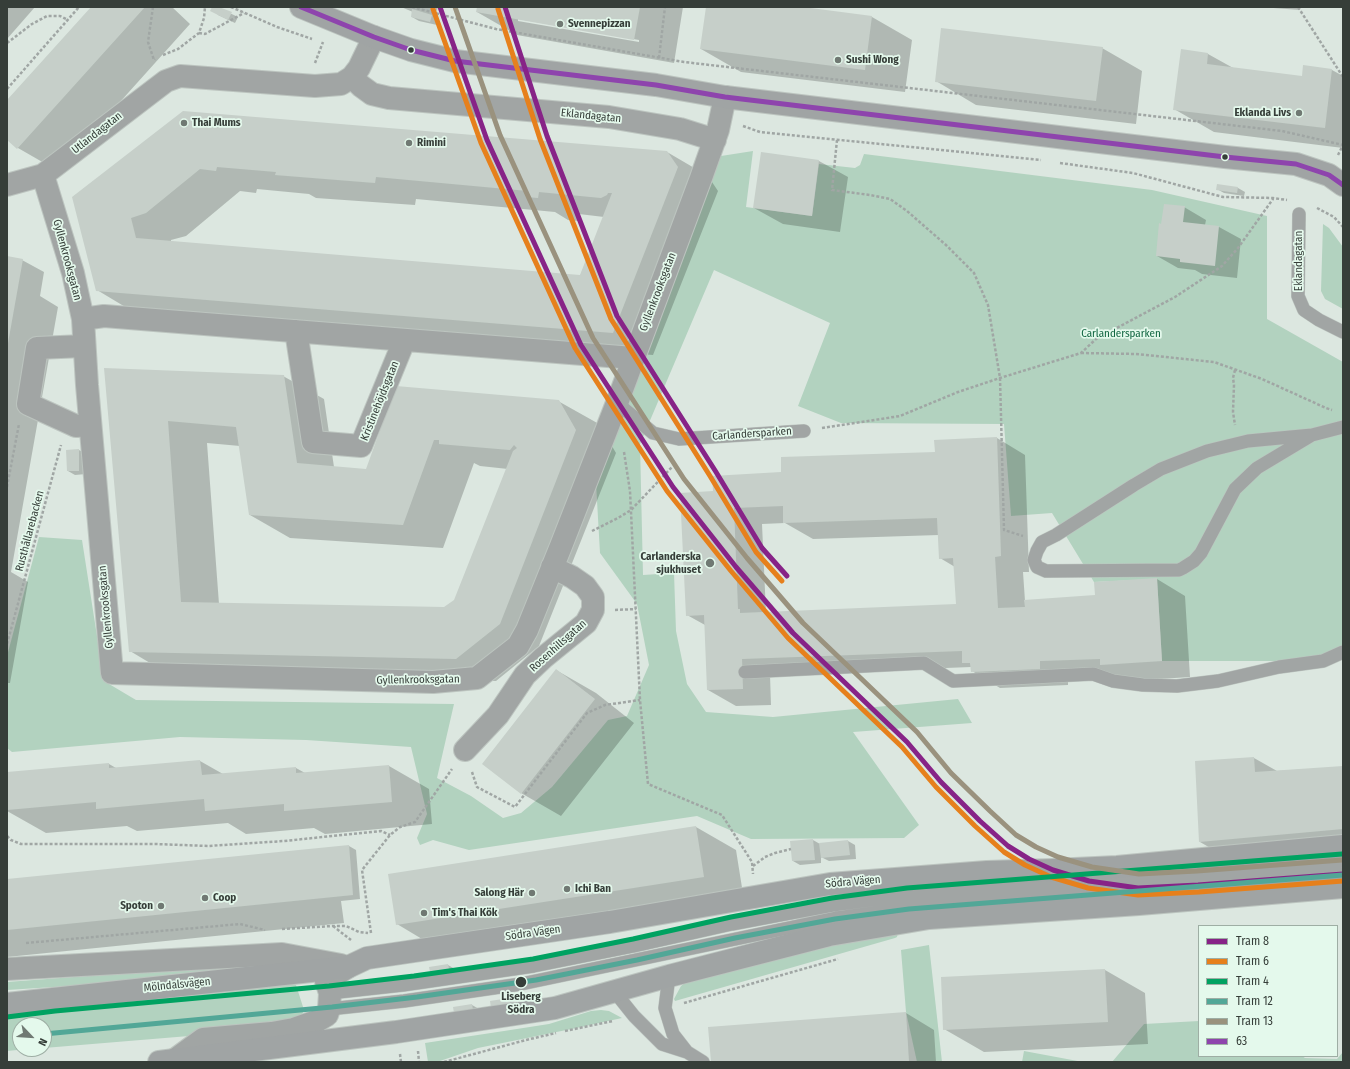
<!DOCTYPE html>
<meta charset="utf-8">
<style>
body{margin:0}
#map{position:relative;width:1350px;height:1069px;overflow:hidden;background:#dce7e0;font-family:"Fira Sans Condensed",sans-serif}
canvas{display:block}
.frame{position:absolute;inset:0;border:8px solid #363e39;pointer-events:none}
.legend{position:absolute;left:1198px;top:925px;width:140px;height:132px;box-sizing:border-box;background:#e4f9ec;border:1px solid #9eaea4;margin:0;padding:5px 7px;list-style:none;font-size:12px;color:#363e39}
.legend li{display:flex;align-items:center;gap:8px;height:20px}
.legend b{width:20px;border:1px solid #9eaea4}
.north{position:absolute;left:12px;top:1017px;width:40px;height:40px;box-sizing:border-box;background:#e4f9ec;border:1px solid #9eaea4;border-radius:50%;rotate:115deg;font-size:11px;font-weight:700;line-height:16px;text-align:center;color:#363e39}
.north::after{content:'';display:block;margin:auto;width:14px;height:18px;background:#707973;clip-path:polygon(50% 0,100% 100%,50% 72%,0 100%)}
</style>
<div id="map">
<canvas width="1350" height="1069"></canvas>
<div class="frame"></div>
<ul class="legend">
<li><b style="height:5px;background:#872387"></b>Tram 8</li>
<li><b style="height:5px;background:#e6801c"></b>Tram 6</li>
<li><b style="height:5px;background:#00a261"></b>Tram 4</li>
<li><b style="height:5px;background:#52a797"></b>Tram 12</li>
<li><b style="height:5px;background:#9a927e"></b>Tram 13</li>
<li><b style="height:5px;background:#8e44ad"></b>63</li>
</ul>
<div class="north">N</div>
</div>
<script>
const c = document.querySelector('canvas').getContext('2d');
c.lineJoin = 'round';
function fill(path, color) { c.fillStyle = color; c.fill(path, 'evenodd'); }
const shape = rows => new Path2D(rows.map(r => 'M' + r).join(''));
function strokePath(path, color, width, dash) { c.strokeStyle = color; c.lineWidth = width; c.lineCap = dash ? 'butt' : 'round'; c.setLineDash(dash || []); c.stroke(path); }
function label(font, color, halo, rows, align = 'center') {
  c.font = font + ' "Fira Sans Condensed",sans-serif'; c.lineWidth = 3.5; c.setLineDash([]); c.textBaseline = 'middle'; c.strokeStyle = halo; c.fillStyle = color; for (const [text, x, y, turn = 0] of rows) {
    c.save(); c.translate(x, y); c.rotate((+turn || 0) * Math.PI / 180); c.textAlign = isNaN(turn) ? turn : align; if (halo) c.strokeText(text, 0, 0); c.fillText(text, 0, 0); c.restore();
  }
}
fill(shape([
 [753,151,746,207,812,216,819,164,855,168,860,165,864,154,1152,190,1267,216,1267,319,1343,362,1343,652,1323,661,1162,661,1157,579,1094,582,1052,513,1011,516,1004,424,841,423,798,406,830,323,714,270,640,444,643,575,674,573,676,631,687,684,706,712,773,717,958,699,972,723,853,732,919,825,904,838,751,839,697,816,469,850,433,840,420,845,417,838,427,814,411,747,306,740,180,737,12,752,7,748,7,656,39,537,82,540,104,681,136,700,454,704,437,778,471,796,503,818,521,813,552,787,608,720,627,716,649,665,637,604,600,553,596,483,620,402,721,156],
 [1323,224,1329,228,1343,247,1343,309,1325,299,1321,291],
 [898,932,897,937,895,938,675,1001,674,999,681,986,688,980,781,956],
 [929,945,942,1062,917,1062,906,1012,901,950],
 [234,965,235,968,234,970,85,985,7,990,7,982],
 [287,985,296,985,304,1010,301,1017,189,1036,44,1048,44,1025,20,1025,20,1049,28,1049,7,1051,7,1014],
 [601,1010,609,1011,622,1018,581,1027,478,1048,437,1062,428,1062,425,1043,504,1031,549,1024,591,1011],
 [1199,1021,1199,1056,1302,1056,1305,1058,1337,1059,1343,1052,1343,1062,1112,1062,1144,1024],
 [1024,1051,1083,1062,1022,1062]
]), '#b2d2bf');
fill(shape([
 [7,7,35,7,7,39],
 [92,7,172,7,190,24,58,171,18,148,7,138,7,101],
 [213,7,217,7,238,17,235,23,218,15],
 [401,7,438,7,434,17,439,20,437,25,419,21,412,17,413,12],
 [478,7,683,7,674,63,517,35,477,12],
 [518,19,639,40,639,42,518,21],
 [707,7,795,7,872,17,912,40,905,92,741,72,701,49],
 [1260,7,1300,7,1300,10],
 [1102,48,1142,71,1136,124,976,105,936,81],
 [1182,50,1208,54,1235,69,1303,77,1332,70,1343,76,1343,148,1214,132,1174,109],
 [183,112,667,152,708,176,718,191,653,355,137,314,97,290,73,197],
 [257,189,309,194,316,198,415,205,416,199,555,212,568,220,578,221,579,214,604,217,580,276,171,242,171,240,186,236,240,191,256,193],
 [762,153,819,161,848,177,840,232,783,224,754,208],
 [1238,188,1245,192,1244,196,1224,193,1217,189],
 [1184,207,1206,220,1205,225,1219,227,1241,239,1237,278,1202,274,1195,270,1178,268,1157,256,1162,225],
 [7,257,22,260,44,272,40,296,58,307,11,572,28,582,10,683,7,683],
 [105,369,283,376,324,399,334,467,367,470,397,387,558,401,599,424,616,453,539,646,496,681,170,675,130,651],
 [207,443,240,446,250,515,290,538,443,548,474,463,480,466,508,469,455,601,445,608,219,604],
 [997,438,1025,455,1029,572,1023,572,1025,601,1096,596,1157,579,1185,596,1190,677,1129,681,1119,675,1068,677,1068,685,1000,688,972,671,971,667,770,675,771,705,736,706,708,690,705,625,687,615,714,492,782,473,936,453],
 [785,523,813,539,939,535,940,558,955,567,957,605,766,613,762,524],
 [79,450,86,454,86,474,75,475,68,471],
 [556,670,596,693,634,723,561,816,521,793],
 [1254,758,1277,771,1343,767,1343,856,1240,865,1200,842],
 [200,761,223,774,296,768,305,773,389,766,429,789,432,824,325,834,314,828,246,834,228,823,137,831,127,826,46,833,7,811,7,773,109,764,116,768],
 [696,827,736,850,744,900,437,948,397,924],
 [813,840,820,844,848,841,855,845,856,859,829,861,821,857,821,863,800,865,793,861,791,842],
 [349,846,356,850,360,899,341,901,344,923,7,957,7,880],
 [448,965,455,969,456,972,437,976,430,972],
 [1105,970,1145,993,1148,1044,984,1052,944,1029],
 [509,999,516,1003,492,1007],
 [472,1005,479,1009,462,1017],
 [906,1013,934,1030,936,1062,712,1062]
]), '#0003');
fill(shape([
 [91,7,145,7,17,149,7,140,7,100],
 [212,7,219,7,232,12,228,20,210,11],
 [477,7,640,7,634,40,476,12],
 [706,7,803,7,872,16,865,70,700,49],
 [412,9,432,15,430,22,411,17],
 [941,28,1103,47,1096,101,935,82],
 [1181,49,1208,53,1207,64,1302,76,1303,65,1332,69,1325,128,1173,110],
 [183,111,667,151,678,167,613,333,96,291,72,197],
 [217,167,276,172,275,175,375,183,376,177,528,191,527,197,538,198,539,192,601,198,607,195,608,193,612,193,580,275,136,238,131,218,146,213,200,169,216,171],
 [761,152,819,160,812,216,753,208],
 [1217,184,1238,187,1237,193,1216,190],
 [1164,204,1185,206,1183,222,1219,226,1215,266,1180,262,1180,259,1156,256,1159,223,1161,224],
 [7,256,23,259,8,343,7,343],
 [104,368,284,375,297,463,366,469,396,386,559,400,576,430,500,624,456,659,129,652],
 [168,421,236,427,249,515,403,525,434,440,439,440,439,444,510,450,514,445,517,448,513,451,454,600,444,607,181,602],
 [997,437,1001,556,995,557,998,608,1025,607,1024,600,1095,595,1094,582,1157,578,1162,661,1100,665,1100,659,1040,661,1040,669,971,672,970,663,962,663,962,651,742,659,743,689,707,690,704,615,686,616,680,493,713,491,712,476,781,472,781,457,935,452,934,440],
 [783,506,783,523,937,518,939,559,953,558,956,604,740,613,740,609,738,609,734,508],
 [79,449,79,471,67,471,66,450],
 [556,669,595,699,521,794,482,764],
 [1254,757,1255,772,1343,766,1343,829,1199,842,1195,761],
 [200,760,202,775,296,767,296,773,389,765,392,802,284,811,284,804,205,811,204,799,96,809,96,802,7,810,7,772,109,763,109,768],
 [696,826,704,877,396,925,388,874],
 [813,839,815,860,792,861,790,841],
 [848,840,850,855,821,858,819,843],
 [349,845,353,895,7,930,7,879],
 [448,964,449,969,430,972,429,967],
 [1105,969,1108,1022,943,1030,941,977],
 [509,998,510,1004,491,1008,490,1001],
 [472,1004,473,1010,454,1013,453,1007],
 [906,1012,909,1062,711,1062,708,1027]
]), '#c6cfc9');
const lane = shape([
 [1299,214,1298,296,1304,310,1319,320,1343,332],
 [617,403,653,433,679,439,804,431],
 [1312,435,1257,468,1235,489,1201,553,1194,561,1183,568,1179,570,1046,571,1037,567,1034,560,1037,551,1042,542,1056,535,1134,485,1161,469,1207,451,1248,441,1312,435,1343,427],
 [745,672,924,663,953,681,1093,674,1113,681,1143,685,1177,686,1218,681,1279,667,1323,661,1343,652],
 [669,976,665,1008,673,1034,687,1052],
 [614,991,634,1016,662,1044,687,1052,703,1062],
 [330,993,403,985,534,966,634,946,732,924,833,905,908,895,1343,861],
 [329,1009,404,1001,521,984,836,918,909,908,1138,888,1198,885,1343,874]
]);
const street = shape([
 [352,77,361,86,372,94,389,98,609,117,680,129,715,140],
 [43,175,73,273,83,319,87,385,112,673,433,682,477,678,518,646,527,630,561,546,617,403,701,178,718,130,725,97],
 [7,185,43,175,166,81,180,76,315,86,341,84,352,77,359,68,374,37],
 [83,319,104,316,633,358],
 [296,331,313,442,361,446,404,341],
 [84,346,37,348,28,404,76,426,90,425],
 [465,750,498,715,525,675,543,658,586,623,593,610,593,597,585,586,572,577,552,567],
 [7,969,282,954,341,965],
 [173,1061,203,1039,272,1033,294,1029,317,1021,327,1015,329,1009,330,993,326,981,348,967]
]);
const secondary = shape([
 [301,7,374,37,411,50,455,61,656,85,725,97,1225,157,1296,164,1329,175,1343,185],
 [7,1004,348,967,367,958,610,922,830,884,987,872,1053,870,1117,867,1343,846],
 [159,1062,396,1032,555,1008,669,976,829,935,929,918,1139,904,1343,887]
]);
strokePath(lane, '#bcc4bf', 14);
strokePath(street, '#bcc4bf', 24);
strokePath(secondary, '#bcc4bf', 24);
strokePath(shape([
 [153,7,148,42,154,60,155,59],
 [231,7,277,27,312,39],
 [412,7,496,29,684,62,1282,131,1343,145],
 [1298,7,1343,77],
 [199,33,205,34,244,13],
 [7,43,32,24,47,16,60,16,68,20],
 [163,55,178,49,199,33,204,18,205,7],
 [659,58,665,7],
 [315,63,323,42],
 [7,89,79,7],
 [743,126,760,132,1041,160],
 [837,140,832,190,870,195,890,199,907,211,946,245,974,273,988,305,1000,378,1004,530,1023,536],
 [1338,155,1343,145],
 [1060,163,1133,173,1223,197,1273,198,1287,200],
 [1317,208,1334,217,1343,227],
 [1081,353,1136,354,1214,362,1262,379,1326,408,1332,410],
 [1235,370,1233,378,1234,385,1233,412,1235,425],
 [822,428,900,416,958,392,1000,378,1081,353,1096,339,1175,297,1222,266,1238,248,1273,199],
 [624,452,630,491,640,700,648,784,722,815,752,862,753,874],
 [7,487,19,424],
 [592,531,618,518,631,510,672,467],
 [615,610,636,609],
 [7,644,61,445],
 [472,772,477,787,515,807,587,713,605,705,640,700],
 [7,836,11,840,21,844,155,844,208,846,284,841,381,831,390,835],
 [753,866,765,857,775,853,791,849],
 [333,926,351,940],
 [282,929,333,926,346,926,359,932,368,933],
 [371,933,362,870,390,835,400,827,415,822,452,769],
 [26,943,240,924,265,930],
 [684,1003,838,959],
 [565,1031,613,1021],
 [418,1051,419,1062],
 [400,1054,401,1062],
 [444,1062,526,1040,556,1033]
]), '#a0a6a4', 2.5, [3, 2]);
strokePath(lane, '#a1a5a4', 13);
strokePath(street, '#a1a5a4', 22);
strokePath(secondary, '#a0a4a4', 22);
strokePath(shape([
 [301,7,374,37,411,50,455,61,656,85,725,97,1225,157,1296,164,1329,175,1343,185]
]), '#8e44ad', 5);
strokePath(shape([
 [440,7,487,140,581,345,673,487,736,567,793,633,907,742,941,782,980,821,1008,846,1029,859,1053,870,1089,881,1138,888,1198,885,1343,874],
 [505,7,547,136,617,316,716,472,762,548,787,576]
]), '#872387', 5);
strokePath(shape([
 [433,9,481,143,575,348,667,491,731,571,788,638,902,747,936,787,975,826,1004,852,1025,865,1051,877,1088,888,1138,895,1199,892,1343,881],
 [498,9,540,139,611,319,710,476,756,552,782,581]
]), '#e6801c', 5);
strokePath(shape([
 [7,1017,55,1011,329,986,414,976,533,959,633,939,731,917,832,898,907,888,1342,854]
]), '#00a261', 5);
strokePath(shape([
 [44,1034,332,1007,417,997,536,980,637,960,735,938,835,919,909,909,1343,875]
]), '#52a797', 5);
strokePath(shape([
 [455,7,500,135,593,338,684,479,747,558,803,623,917,732,951,773,990,811,1016,835,1036,847,1058,857,1092,867,1139,874,1197,871,1342,860]
]), '#9a927e', 5);
for (const [x, y, r, color] of [
 [560,24,4,"#707973"],
 [411,50,3.5,"#363e39"],
 [838,60,4,"#707973"],
 [1299,113,4,"#707973"],
 [184,123,4,"#707973"],
 [409,143,4,"#707973"],
 [1225,157,3.5,"#363e39"],
 [710,563,5,"#707973"],
 [567,889,4,"#707973"],
 [532,893,4,"#707973"],
 [205,898,4,"#707973"],
 [161,906,4,"#707973"],
 [424,913,4,"#707973"],
 [521,982,6,"#363e39"]
]) { const dot = new Path2D(); dot.arc(x, y, r, 0, 2 * Math.PI); c.fillStyle = color; c.fill(dot); strokePath(dot, '#e4f9ec', 1.5); }
label('bold 11px', '#363e39', '#e4f9ec', [
 ["Svennepizzan",568,24],
 ["Sushi Wong",846,60],
 ["Eklanda Livs",1291,113,"right"],
 ["Thai Mums",192,123],
 ["Rimini",417,143],
 ["Carlanderska",701,557,"right"],
 ["sjukhuset",701,570,"right"],
 ["Ichi Ban",575,889],
 ["Salong Här",524,893,"right"],
 ["Coop",213,898],
 ["Spoton",153,906,"right"],
 ["Tim's Thai Kök",432,913]
], 'left');
label('11px', '#363e39', '#e4f9ec', [
 ["Eklandagatan",591,116,6],
 ["Utlandagatan",97,133,-38],
 ["Gyllenkrooksgatan",67,260,75],
 ["Eklandagatan",1299,261,-90],
 ["Gyllenkrooksgatan",658,292,-69],
 ["Kristinehöjdsgatan",380,401,-68],
 ["Carlandersparken",752,434,-4],
 ["Rusthållarebacken",30,531,-75],
 ["Gyllenkrooksgatan",106,607,-95],
 ["Rosenhillsgatan",558,646,-42],
 ["Gyllenkrooksgatan",418,680,-1],
 ["Södra Vägen",853,882,-5],
 ["Södra Vägen",533,933,-8],
 ["Mölndalsvägen",177,985,-6]
]);
label('11px', '#106540', '#e4f9ec', [
 ["Carlandersparken",1121,334]
]);
label('bold 11px', '#363e39', '#e4f9ec', [
 ["Liseberg",521,997],
 ["Södra",521,1010]
]);
</script>
